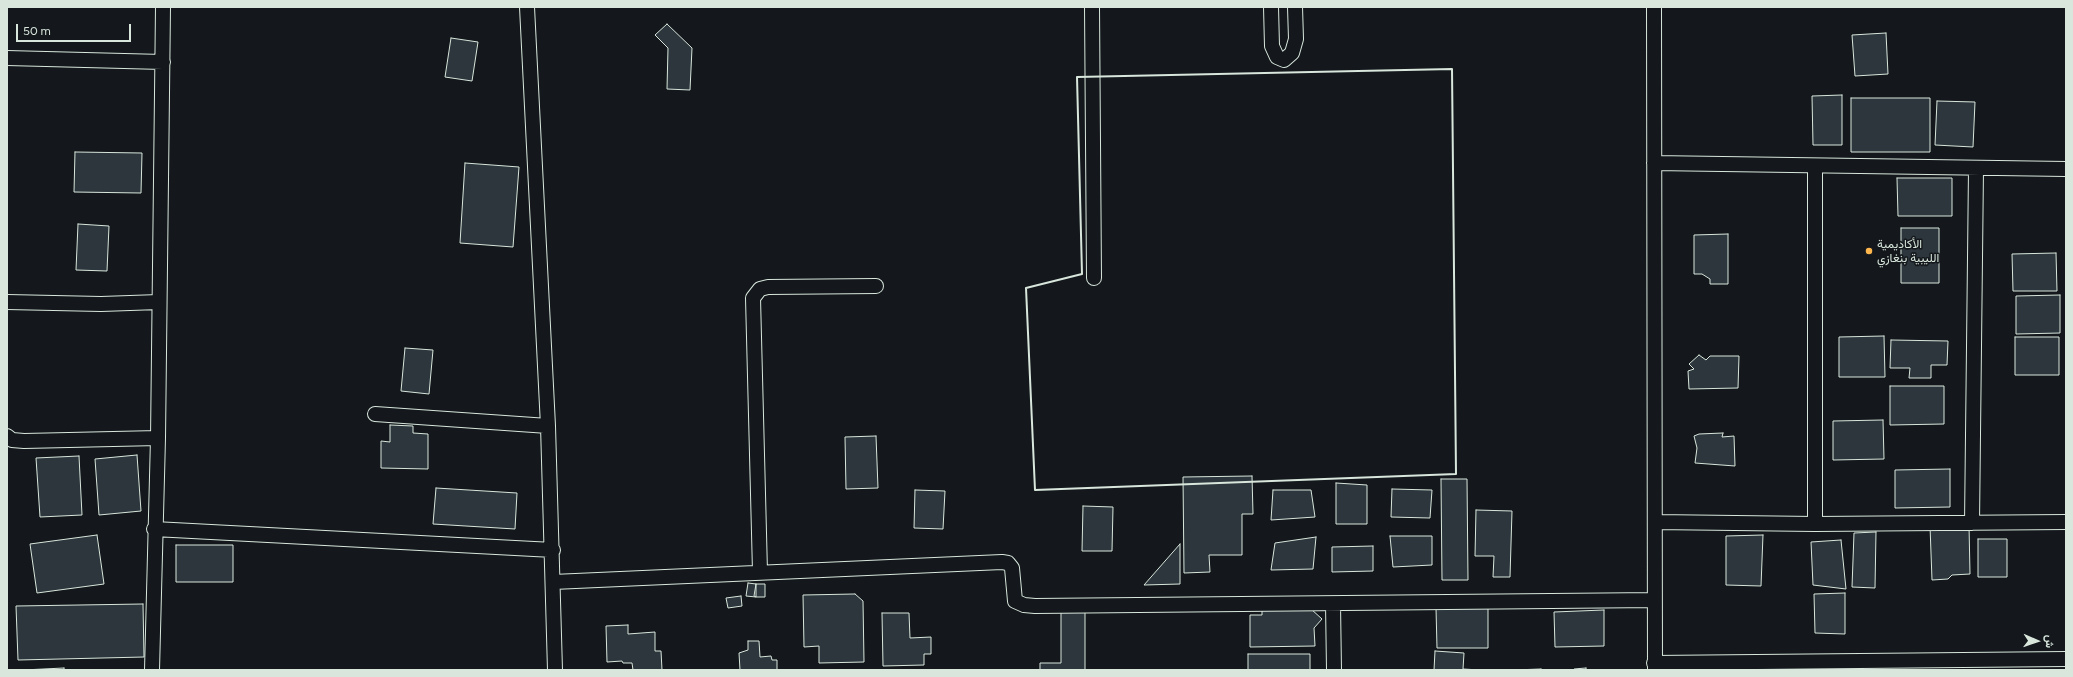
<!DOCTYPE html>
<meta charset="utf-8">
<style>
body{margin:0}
#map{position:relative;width:2073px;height:677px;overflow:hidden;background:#14181c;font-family:Figtree,Vazirmatn,sans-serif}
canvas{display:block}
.frame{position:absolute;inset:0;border:8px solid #d8e6dc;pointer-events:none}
.north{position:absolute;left:2017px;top:621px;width:40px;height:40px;-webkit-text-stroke:3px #14181c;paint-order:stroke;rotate:92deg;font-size:11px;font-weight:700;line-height:16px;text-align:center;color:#d8e6dc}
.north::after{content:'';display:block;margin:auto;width:14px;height:18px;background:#d8e6dc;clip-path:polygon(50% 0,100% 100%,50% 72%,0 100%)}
.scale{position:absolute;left:16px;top:24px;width:115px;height:18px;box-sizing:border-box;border:2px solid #d8e6dc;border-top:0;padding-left:5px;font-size:12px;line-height:14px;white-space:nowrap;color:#d8e6dc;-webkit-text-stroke:3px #14181c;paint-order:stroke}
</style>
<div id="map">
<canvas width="2073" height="677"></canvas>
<div class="frame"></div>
<div class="north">ش</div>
<div class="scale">50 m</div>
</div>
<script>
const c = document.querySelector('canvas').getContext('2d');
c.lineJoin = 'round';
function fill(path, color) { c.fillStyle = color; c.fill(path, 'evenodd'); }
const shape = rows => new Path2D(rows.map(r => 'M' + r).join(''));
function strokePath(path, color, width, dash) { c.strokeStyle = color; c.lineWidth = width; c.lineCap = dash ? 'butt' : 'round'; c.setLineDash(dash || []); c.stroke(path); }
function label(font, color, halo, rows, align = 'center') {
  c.font = font + ' Figtree,Vazirmatn,sans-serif'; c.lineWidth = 3; c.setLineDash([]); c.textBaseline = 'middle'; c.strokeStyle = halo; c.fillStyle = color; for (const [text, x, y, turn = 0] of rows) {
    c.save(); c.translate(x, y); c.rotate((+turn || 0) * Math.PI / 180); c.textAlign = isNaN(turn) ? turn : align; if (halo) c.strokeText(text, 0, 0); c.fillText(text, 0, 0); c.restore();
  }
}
const building = shape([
 [667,24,692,48,690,90,667,89,668,48,655,35,667,24],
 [1886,33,1888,74,1855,76,1852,35,1886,33],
 [451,38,478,42,472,81,445,77,451,38],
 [1842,95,1842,145,1813,145,1812,96,1842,95],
 [1851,98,1930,98,1930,152,1851,152,1851,98],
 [1937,101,1975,102,1973,147,1935,145,1937,101],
 [75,152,142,153,141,193,74,192,75,152],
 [465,163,519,167,513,247,460,243,465,163],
 [1897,178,1952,178,1952,216,1898,216,1897,178],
 [78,224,109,226,107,271,76,270,78,224],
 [1901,228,1939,228,1939,283,1901,283,1901,228],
 [1728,234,1728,284,1710,284,1710,279,1702,274,1694,274,1694,235,1728,234],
 [2056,253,2057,291,2013,291,2012,254,2056,253],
 [2060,295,2060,333,2016,334,2016,296,2060,295],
 [1884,336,1885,377,1839,377,1839,337,1884,336],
 [2015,337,2059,337,2059,375,2015,375,2015,337],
 [1891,340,1948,341,1947,365,1931,365,1931,378,1909,378,1910,368,1890,368,1891,340],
 [405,348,433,350,429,394,401,391,405,348],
 [1699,355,1706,360,1710,356,1739,356,1738,388,1689,389,1688,371,1694,369,1689,364,1699,355],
 [1890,386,1944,386,1944,424,1890,425,1890,386],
 [1883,420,1884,459,1833,460,1833,421,1883,420],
 [390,425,413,426,413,433,428,434,428,469,381,468,381,441,390,442,390,425],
 [1723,433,1722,437,1734,436,1735,466,1695,463,1697,448,1694,436,1699,434,1723,433],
 [876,436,878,488,846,489,845,437,876,436],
 [137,455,141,511,99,515,95,459,137,455],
 [79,456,82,515,40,517,36,458,79,456],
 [1950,469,1950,507,1895,508,1895,470,1950,469],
 [1252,476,1253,514,1242,514,1242,555,1209,555,1210,572,1184,573,1183,477,1252,476],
 [1441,479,1467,479,1468,580,1442,580,1441,479],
 [1336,483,1367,485,1367,524,1336,524,1336,483],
 [436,488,517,493,515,529,433,524,436,488],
 [1392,489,1432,490,1430,518,1391,517,1392,489],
 [915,490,945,491,943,529,914,528,915,490],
 [1273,490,1311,490,1315,517,1271,520,1273,490],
 [1083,506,1113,507,1112,551,1082,551,1083,506],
 [1476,510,1512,511,1510,577,1493,577,1494,556,1475,556,1476,510],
 [1969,525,1970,574,1952,575,1948,579,1932,580,1930,526,1969,525],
 [1876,532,1875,588,1852,587,1854,533,1876,532],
 [97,535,104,584,37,593,30,544,97,535],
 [1763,535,1761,586,1726,585,1726,536,1763,535],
 [1390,536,1432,536,1432,565,1393,567,1390,536],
 [1316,537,1313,569,1271,570,1275,543,1316,537],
 [1978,539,2007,539,2007,577,1978,577,1978,539],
 [1841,540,1846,589,1813,585,1811,542,1841,540],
 [1180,544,1180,584,1144,585,1180,544],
 [176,545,233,545,233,582,176,582,176,545],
 [1373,546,1373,571,1332,572,1332,547,1373,546],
 [748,583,756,584,754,596,756,597,746,596,748,583],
 [756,584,765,584,765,597,756,597,756,584],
 [1845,593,1845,634,1815,633,1814,594,1845,593],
 [855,594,863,601,864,662,819,663,819,646,804,647,803,595,855,594],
 [741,596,742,606,728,608,726,598,741,596],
 [143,604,144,657,18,660,16,606,143,604],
 [1061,607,1085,607,1085,670,1040,670,1040,663,1061,663,1061,607],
 [1488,607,1488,648,1437,648,1436,608,1488,607],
 [1311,609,1322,619,1314,628,1315,646,1250,647,1250,615,1262,615,1262,610,1311,609],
 [1604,610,1604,646,1555,647,1554,612,1604,610],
 [882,613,909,613,910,638,931,637,931,654,924,654,924,665,883,666,882,613],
 [628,625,628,634,655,632,655,651,661,651,662,670,633,670,632,663,623,663,622,661,607,662,606,626,628,625],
 [748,641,759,641,760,657,771,656,772,660,777,660,777,670,740,670,739,653,748,650,748,641],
 [1435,651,1464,653,1463,669,1480,670,1434,670,1435,651],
 [1248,654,1310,654,1310,670,1248,670,1248,654],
 [64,668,64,670,23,670,64,668],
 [1586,668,1586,670,1574,670,1574,669,1586,668],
 [1541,669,1541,670,1513,670,1541,669]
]);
fill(building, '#2c363c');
strokePath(building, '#d8e6dc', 1);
const street = shape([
 [527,7,548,426,555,670],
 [1092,7,1094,278],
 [1271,7,1272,46,1277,57,1284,60,1292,53,1296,39,1295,7],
 [1654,7,1655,670],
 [7,58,163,62],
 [1654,163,2066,169],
 [7,302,101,304,159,302],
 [375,414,548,426],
 [7,436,12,440,24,441,158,438],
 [1655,522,1815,524,2066,522],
 [1972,523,1976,169],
 [1815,524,1815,166],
 [154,529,553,550],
 [760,572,753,298,760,289,768,287,876,286],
 [553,582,1002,562,1008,563,1012,568,1015,601,1024,605,1035,606,1654,600],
 [1333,604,1334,670],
 [1654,663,2066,659],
 [152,670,158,438,163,7]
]);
strokePath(street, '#d8e6dc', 16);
strokePath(street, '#14181c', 14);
strokePath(shape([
 [1452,69,1456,474,1035,490,1026,288,1082,274,1077,77,1452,69]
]), '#d8e6dc', 2);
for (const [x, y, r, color] of [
 [1869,251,4,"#ffb74d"]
]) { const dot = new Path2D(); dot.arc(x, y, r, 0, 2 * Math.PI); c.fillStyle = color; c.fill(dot); strokePath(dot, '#14181c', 1.5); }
label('12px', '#d8e6dc', '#14181c', [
 ["الأكاديمية",1877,244],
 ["الليبية بنغازي",1877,258]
], 'left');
</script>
